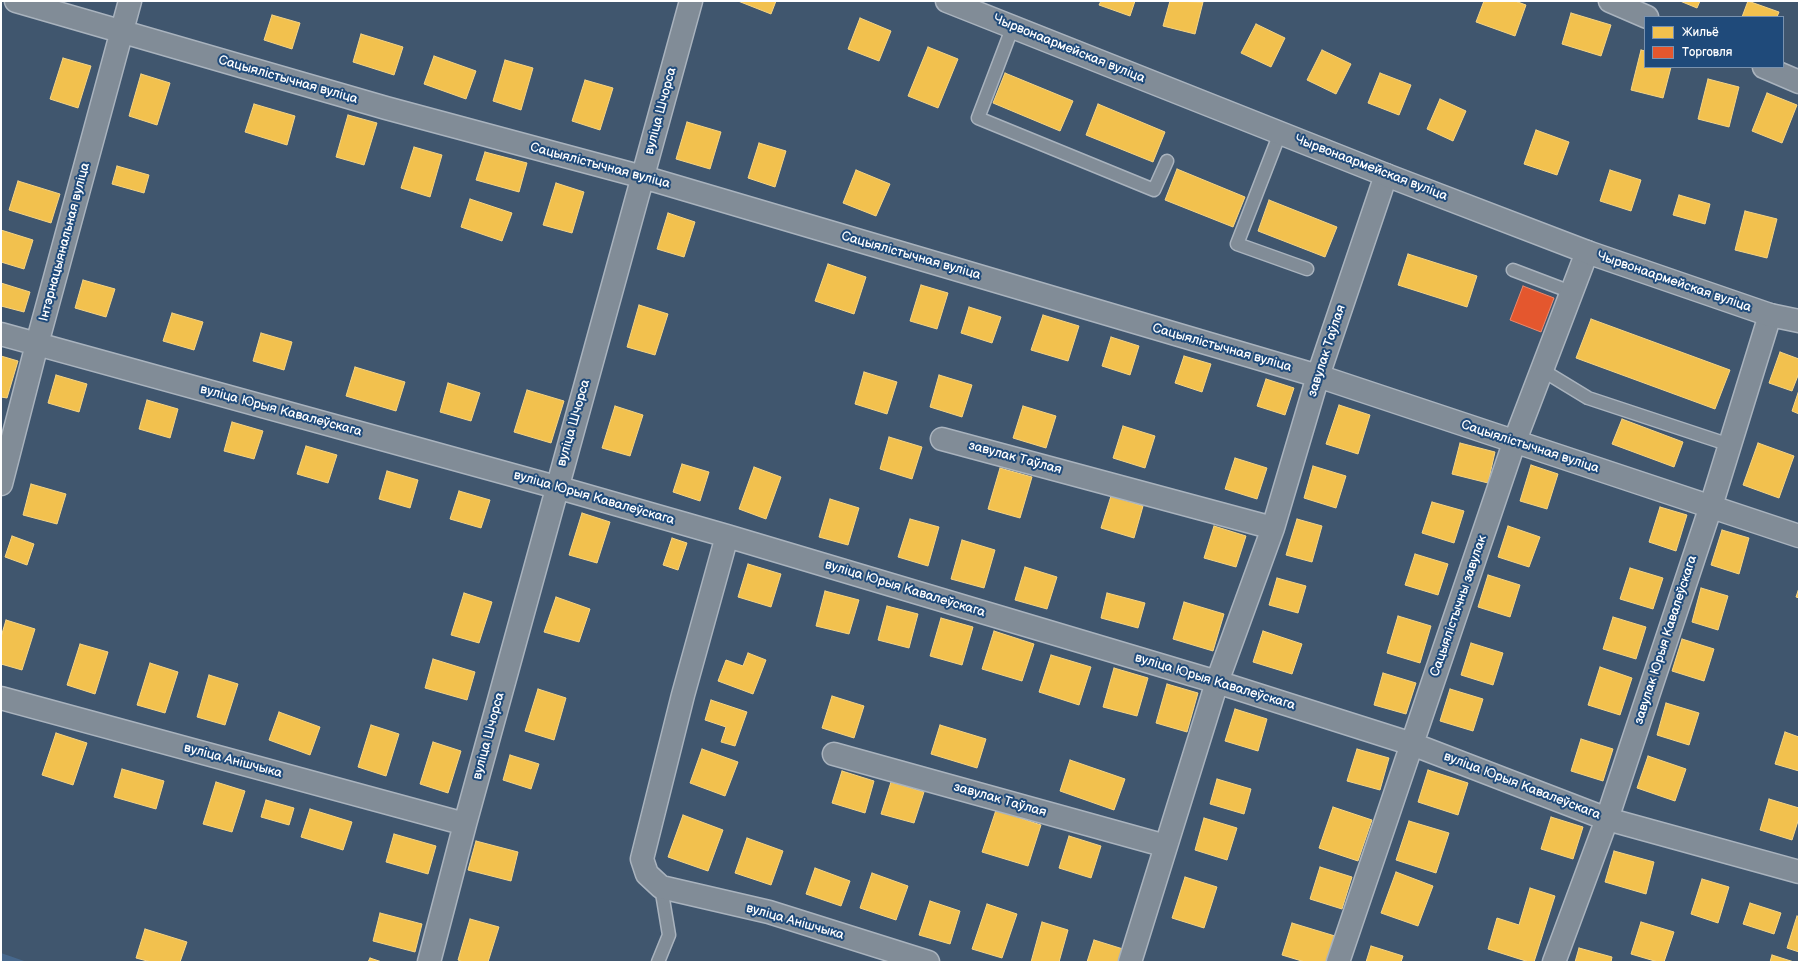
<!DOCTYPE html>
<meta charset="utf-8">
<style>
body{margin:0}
#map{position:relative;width:1800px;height:963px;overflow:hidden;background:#40566e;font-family:"Balsamiq Sans",sans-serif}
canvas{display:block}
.frame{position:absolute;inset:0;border:2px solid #fff;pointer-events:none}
.legend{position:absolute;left:1644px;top:16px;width:140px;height:52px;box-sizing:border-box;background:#1f4a7a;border:1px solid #7992af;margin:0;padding:5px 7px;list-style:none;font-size:12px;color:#fff}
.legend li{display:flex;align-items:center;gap:8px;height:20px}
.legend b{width:20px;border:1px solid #7992af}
</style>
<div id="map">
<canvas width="1800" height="963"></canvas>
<div class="frame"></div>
<ul class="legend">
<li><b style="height:11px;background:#f2c14e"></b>Жильё</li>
<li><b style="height:11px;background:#e4572e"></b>Торговля</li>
</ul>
</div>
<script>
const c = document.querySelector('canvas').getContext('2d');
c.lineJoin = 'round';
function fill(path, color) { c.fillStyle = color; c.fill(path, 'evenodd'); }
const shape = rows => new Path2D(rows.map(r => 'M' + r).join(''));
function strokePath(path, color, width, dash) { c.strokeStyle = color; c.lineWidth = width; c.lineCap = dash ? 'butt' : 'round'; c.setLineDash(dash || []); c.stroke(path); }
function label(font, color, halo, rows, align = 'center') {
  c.font = font + ' "Balsamiq Sans",sans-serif'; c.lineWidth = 4; c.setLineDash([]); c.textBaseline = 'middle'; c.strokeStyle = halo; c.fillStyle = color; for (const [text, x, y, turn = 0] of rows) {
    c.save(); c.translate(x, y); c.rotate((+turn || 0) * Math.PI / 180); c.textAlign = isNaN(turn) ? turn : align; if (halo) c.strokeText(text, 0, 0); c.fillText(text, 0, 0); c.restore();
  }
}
fill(shape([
 [1,953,27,962,1,962]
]), '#47688d');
const homes = shape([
 [738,1,776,1,771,14,738,1],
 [1101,1,1135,1,1130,16,1099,5,1101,1],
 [1170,1,1203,2,1195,34,1163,26,1170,1],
 [1484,1,1515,1,1526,5,1515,36,1476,22,1484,1],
 [1680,1,1700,1,1697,8,1680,1],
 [1748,1,1779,12,1777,17,1742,17,1748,1],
 [1571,13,1611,25,1601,56,1562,44,1571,13],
 [272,15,300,23,292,49,264,40,272,15],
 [860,18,891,31,879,61,848,49,860,18],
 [1256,24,1285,38,1271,67,1241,53,1256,24],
 [361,34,403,47,394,75,353,62,361,34],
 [928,47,958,59,938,108,908,96,928,47],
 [1322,50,1351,64,1336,94,1307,80,1322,50],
 [1641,50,1645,51,1645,67,1671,67,1663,98,1631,90,1641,50],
 [434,56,476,71,466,99,424,84,434,56],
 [63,58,91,66,78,108,50,99,63,58],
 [505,60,533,68,521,110,493,101,505,60],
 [1005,73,1073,101,1060,131,993,103,1005,73],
 [1380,73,1411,85,1399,115,1368,103,1380,73],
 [141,74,170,83,157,125,129,116,141,74],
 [1708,79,1739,87,1729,127,1698,119,1708,79],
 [585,80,613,88,600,130,572,121,585,80],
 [1767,93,1797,105,1782,143,1752,131,1767,93],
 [1440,99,1466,111,1453,141,1427,129,1440,99],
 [254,104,295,116,287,145,245,132,254,104],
 [1098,104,1165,132,1153,162,1086,135,1098,104],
 [348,115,377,123,364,165,336,157,348,115],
 [687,122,721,132,710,169,676,159,687,122],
 [1536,130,1569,142,1557,175,1524,164,1536,130],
 [759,143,786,151,775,187,748,178,759,143],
 [414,147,442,155,430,197,401,188,414,147],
 [485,152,527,163,519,192,476,180,485,152],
 [117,166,149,175,144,193,112,184,117,166],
 [1177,169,1245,197,1233,227,1165,200,1177,169],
 [856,170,890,184,876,216,843,203,856,170],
 [1610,170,1641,180,1631,211,1600,201,1610,170],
 [18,181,60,194,51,223,9,210,18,181],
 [556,183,584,192,572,233,543,225,556,183],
 [1679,195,1710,204,1705,224,1673,215,1679,195],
 [470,199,512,213,502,241,461,227,470,199],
 [1269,200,1337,227,1325,257,1258,231,1269,200],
 [1745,211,1777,219,1767,258,1735,250,1745,211],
 [668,213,695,222,684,257,657,249,668,213],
 [1,230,33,240,24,269,1,262,1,230],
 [1408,254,1477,276,1467,307,1398,285,1408,254],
 [828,264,866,277,854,314,815,301,828,264],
 [83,280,115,289,106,317,75,308,83,280],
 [1,283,30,292,24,312,1,306,1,283],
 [921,285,948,293,937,329,910,321,921,285],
 [639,305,668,314,655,355,627,347,639,305],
 [969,307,1001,317,992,343,961,333,969,307],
 [172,313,203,322,194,350,163,341,172,313],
 [1043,315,1079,326,1068,361,1031,350,1043,315],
 [1591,319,1730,370,1715,409,1576,358,1591,319],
 [261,333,292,342,284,370,253,361,261,333],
 [1111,337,1139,346,1130,375,1102,366,1111,337],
 [1780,352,1799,359,1799,373,1792,391,1769,383,1780,352],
 [1,356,18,361,7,398,1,397,1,356],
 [1184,356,1211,364,1202,392,1175,383,1184,356],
 [355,367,405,382,396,411,346,396,355,367],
 [864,372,897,382,887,414,855,404,864,372],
 [56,375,87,384,79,412,48,403,56,375],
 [939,375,972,385,962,417,930,407,939,375],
 [1266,379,1294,388,1285,415,1257,406,1266,379],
 [448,383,480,393,471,421,440,412,448,383],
 [527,390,564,401,551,443,514,432,527,390],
 [1799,390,1799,414,1792,411,1799,390],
 [147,400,178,409,170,438,139,429,147,400],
 [1339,405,1370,415,1358,454,1326,444,1339,405],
 [615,406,643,415,630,456,602,448,615,406],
 [1023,406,1056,416,1046,448,1013,438,1023,406],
 [1622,419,1683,442,1674,467,1612,444,1622,419],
 [232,422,263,431,254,459,224,451,232,422],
 [1123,426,1155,436,1145,468,1113,458,1123,426],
 [889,437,922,447,912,479,880,469,889,437],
 [1460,443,1495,452,1488,483,1452,474,1460,443],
 [1758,443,1794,456,1779,498,1743,485,1758,443],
 [306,446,337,455,328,483,297,474,306,446],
 [1235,458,1267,468,1257,499,1225,489,1235,458],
 [682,464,709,472,700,501,673,492,682,464],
 [1531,465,1558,474,1547,509,1520,501,1531,465],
 [1313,466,1346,476,1336,508,1304,498,1313,466],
 [754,467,781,477,766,519,739,509,754,467],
 [1000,468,1032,477,1020,518,988,509,1000,468],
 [387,471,418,480,410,508,379,499,387,471],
 [31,484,66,494,57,524,23,515,31,484],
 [459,491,490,500,481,528,450,519,459,491],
 [1111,496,1143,506,1134,538,1101,528,1111,496],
 [830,499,859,508,848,545,819,537,830,499],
 [1432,502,1464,511,1454,543,1422,533,1432,502],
 [1660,507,1687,515,1676,551,1649,542,1660,507],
 [582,513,610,522,597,563,569,555,582,513],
 [910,519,939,527,928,566,898,557,910,519],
 [1297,519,1322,526,1312,562,1286,555,1297,519],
 [1214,526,1246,536,1236,567,1204,558,1214,526],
 [1508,526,1540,537,1529,567,1498,557,1508,526],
 [1722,530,1749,538,1739,574,1711,565,1722,530],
 [12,536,34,544,27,565,5,557,12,536],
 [672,538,687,543,678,570,663,565,672,538],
 [962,540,995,550,984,588,951,579,962,540],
 [1415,554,1448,564,1438,595,1405,585,1415,554],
 [748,564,781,574,771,607,738,597,748,564],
 [1025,567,1057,577,1047,609,1015,600,1025,567],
 [1630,568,1663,578,1653,609,1620,599,1630,568],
 [1488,575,1520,585,1510,617,1478,607,1488,575],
 [1277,578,1306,586,1298,613,1269,605,1277,578],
 [1701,588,1728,596,1718,630,1692,622,1701,588],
 [1799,588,1799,598,1796,597,1799,588],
 [825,591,859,600,849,634,816,626,825,591],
 [464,593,492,602,479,643,451,635,464,593],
 [1107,593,1145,603,1138,628,1101,618,1107,593],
 [556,597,590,609,579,642,544,632,556,597],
 [1184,602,1224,614,1213,651,1173,639,1184,602],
 [887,606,918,614,909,648,878,640,887,606],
 [1398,616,1431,626,1420,663,1387,653,1398,616],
 [1613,617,1646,627,1636,659,1603,649,1613,617],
 [941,618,973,627,962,665,930,656,941,618],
 [6,620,35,629,22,670,1,664,1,637,6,620],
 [994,631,1034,644,1022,681,982,669,994,631],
 [1263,631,1302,644,1292,674,1253,662,1263,631],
 [1682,639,1714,649,1704,681,1672,671,1682,639],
 [1471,643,1503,653,1493,685,1461,675,1471,643],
 [80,644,108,652,95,694,67,685,80,644],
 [748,653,766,660,753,694,718,681,726,660,743,666,748,653],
 [1051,655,1091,667,1079,705,1039,692,1051,655],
 [433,659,475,672,467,700,425,688,433,659],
 [150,663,178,672,165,713,137,705,150,663],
 [1600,667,1632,678,1620,715,1588,705,1600,667],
 [1114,668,1148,678,1137,716,1103,707,1114,668],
 [1383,673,1416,683,1406,714,1374,705,1383,673],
 [209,675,238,684,225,725,197,717,209,675],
 [1167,684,1198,693,1187,732,1156,723,1167,684],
 [538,689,566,698,554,740,525,731,538,689],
 [1450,689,1483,699,1473,731,1440,721,1450,689],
 [832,696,864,706,854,738,822,728,832,696],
 [711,700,747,712,735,746,721,742,726,727,705,720,711,700],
 [1666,703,1699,713,1689,745,1657,735,1666,703],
 [1235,709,1267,719,1258,751,1225,741,1235,709],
 [279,712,320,727,310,755,269,740,279,712],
 [371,725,399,734,386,776,358,767,371,725],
 [940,725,986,739,977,768,931,754,940,725],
 [1785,732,1799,737,1799,771,1775,764,1785,732],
 [56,733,87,743,73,785,42,775,56,733],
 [1581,739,1613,749,1603,781,1571,771,1581,739],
 [433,742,461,751,448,793,420,784,433,742],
 [702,749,738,762,725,796,690,783,702,749],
 [1357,749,1389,758,1380,790,1347,781,1357,749],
 [510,755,539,764,531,789,503,780,510,755],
 [1648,756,1686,769,1675,801,1637,788,1648,756],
 [1070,760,1125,779,1114,810,1060,791,1070,760],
 [122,769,164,781,156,809,114,797,122,769],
 [1428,770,1468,783,1458,815,1418,802,1428,770],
 [842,771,874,781,865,813,832,803,842,771],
 [1217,779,1251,789,1244,814,1210,804,1217,779],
 [216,782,245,791,232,832,203,824,216,782],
 [891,782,924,792,914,823,881,814,891,782],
 [1769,799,1799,808,1799,818,1792,840,1760,830,1769,799],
 [266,800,294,808,289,825,261,817,266,800],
 [1333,807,1372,820,1358,861,1319,848,1333,807],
 [310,809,352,822,343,850,301,837,310,809],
 [996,810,1041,825,1028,866,982,852,996,810],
 [683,815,723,830,708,871,668,857,683,815],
 [1551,817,1583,827,1573,859,1541,849,1551,817],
 [1204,818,1237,828,1227,860,1195,850,1204,818],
 [1409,821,1449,833,1436,873,1396,860,1409,821],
 [394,834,436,846,428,874,386,862,394,834],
 [1069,836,1101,846,1091,878,1059,868,1069,836],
 [747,838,783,851,771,885,735,873,747,838],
 [476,841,518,852,511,881,468,870,476,841],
 [1614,851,1654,862,1646,894,1605,882,1614,851],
 [1320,867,1352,877,1342,909,1310,899,1320,867],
 [815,868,850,881,841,906,806,894,815,868],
 [1396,872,1433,886,1418,926,1381,913,1396,872],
 [872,873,908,886,896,920,860,908,872,873],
 [1185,877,1217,887,1204,928,1172,918,1185,877],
 [1702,879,1729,887,1718,923,1691,914,1702,879],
 [1530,888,1555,896,1534,962,1529,962,1488,949,1497,918,1519,925,1530,888],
 [930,901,960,911,950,944,919,935,930,901],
 [1750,903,1781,913,1774,934,1743,924,1750,903],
 [987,904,1017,914,1002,958,972,949,987,904],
 [380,913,422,924,415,952,373,941,380,913],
 [1797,916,1799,917,1799,952,1787,948,1797,916],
 [470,919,499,927,488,962,463,962,458,960,470,919],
 [1042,922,1068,930,1059,962,1031,962,1042,922],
 [1641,922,1674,932,1664,962,1658,962,1631,954,1641,922],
 [1292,923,1335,936,1327,962,1305,962,1282,955,1292,923],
 [145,929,187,942,180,962,151,962,136,958,145,929],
 [1094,940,1123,949,1119,962,1087,962,1094,940],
 [1371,946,1403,956,1401,962,1366,962,1371,946],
 [1579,948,1612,957,1611,962,1575,962,1579,948],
 [1772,955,1794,962,1770,962,1772,955],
 [370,958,382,962,368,962,370,958]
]);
fill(homes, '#f2c14e');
strokePath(homes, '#f6d483', 1);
const shops = shape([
 [1523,286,1554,298,1541,332,1510,320,1523,286]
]);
fill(shops, '#e4572e');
strokePath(shops, '#ec896d', 1);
const service = shape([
 [1013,26,978,118,1154,190,1167,161],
 [1280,133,1237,244,1307,269],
 [1513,270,1571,292],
 [1542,370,1588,398,1730,445],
 [658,962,669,935,661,887]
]);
const minor = shape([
 [16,1,386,108,643,177,1318,376,1799,536],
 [1610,1,1647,17],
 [1764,67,1799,82],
 [1,334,556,487,727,536,1217,682,1412,744,1607,819,1799,872],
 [942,439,1273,528],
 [1,484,37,344,130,1],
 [727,536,683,695,642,859,647,874,661,887,769,912,928,962],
 [1,698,465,824],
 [834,754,1166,846],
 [429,962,465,824,691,1],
 [1130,962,1217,682,1273,528,1318,376,1386,175],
 [1338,962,1514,443,1587,252],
 [1554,962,1607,819,1711,506,1770,315]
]);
const trunk = shape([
 [947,1,1386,175,1587,252,1770,315,1799,321]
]);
strokePath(service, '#a9b3be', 15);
strokePath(minor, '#a9b3be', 25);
strokePath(trunk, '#a9b3be', 25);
strokePath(service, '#818c97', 12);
strokePath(minor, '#818c97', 22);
strokePath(trunk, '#818c97', 22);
label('13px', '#fff', '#1f4a7a', [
 ["Чырвонаармейская вуліца",1069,49,22],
 ["Сацыялістычная вуліца",288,80,16],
 ["вуліца Шчорса",661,111,-75],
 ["Сацыялістычная вуліца",600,166,15],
 ["Чырвонаармейская вуліца",1371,168,21],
 ["Інтэрнацыянальная вуліца",65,242,-75],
 ["Сацыялістычная вуліца",911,256,16],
 ["Чырвонаармейская вуліца",1674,282,19],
 ["Сацыялістычная вуліца",1222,348,16],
 ["завулак Таўлая",1327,351,-72],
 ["вуліца Юрыя Кавалеўскага",281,411,15],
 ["вуліца Шчорса",574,423,-74],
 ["Сацыялістычная вуліца",1530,447,18],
 ["завулак Таўлая",1015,458,15],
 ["вуліца Юрыя Кавалеўскага",594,498,16],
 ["вуліца Юрыя Кавалеўскага",905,589,17],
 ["Сацыялістычны завулак",1459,606,-71],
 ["завулак Юрыя Кавалеўскага",1666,640,-72],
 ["вуліца Юрыя Кавалеўскага",1215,682,17],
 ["вуліца Шчорса",489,736,-75],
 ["вуліца Анішчыка",233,761,15],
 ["вуліца Юрыя Кавалеўскага",1522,786,21],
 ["завулак Таўлая",1000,800,16],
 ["вуліца Анішчыка",795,922,16]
]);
</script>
